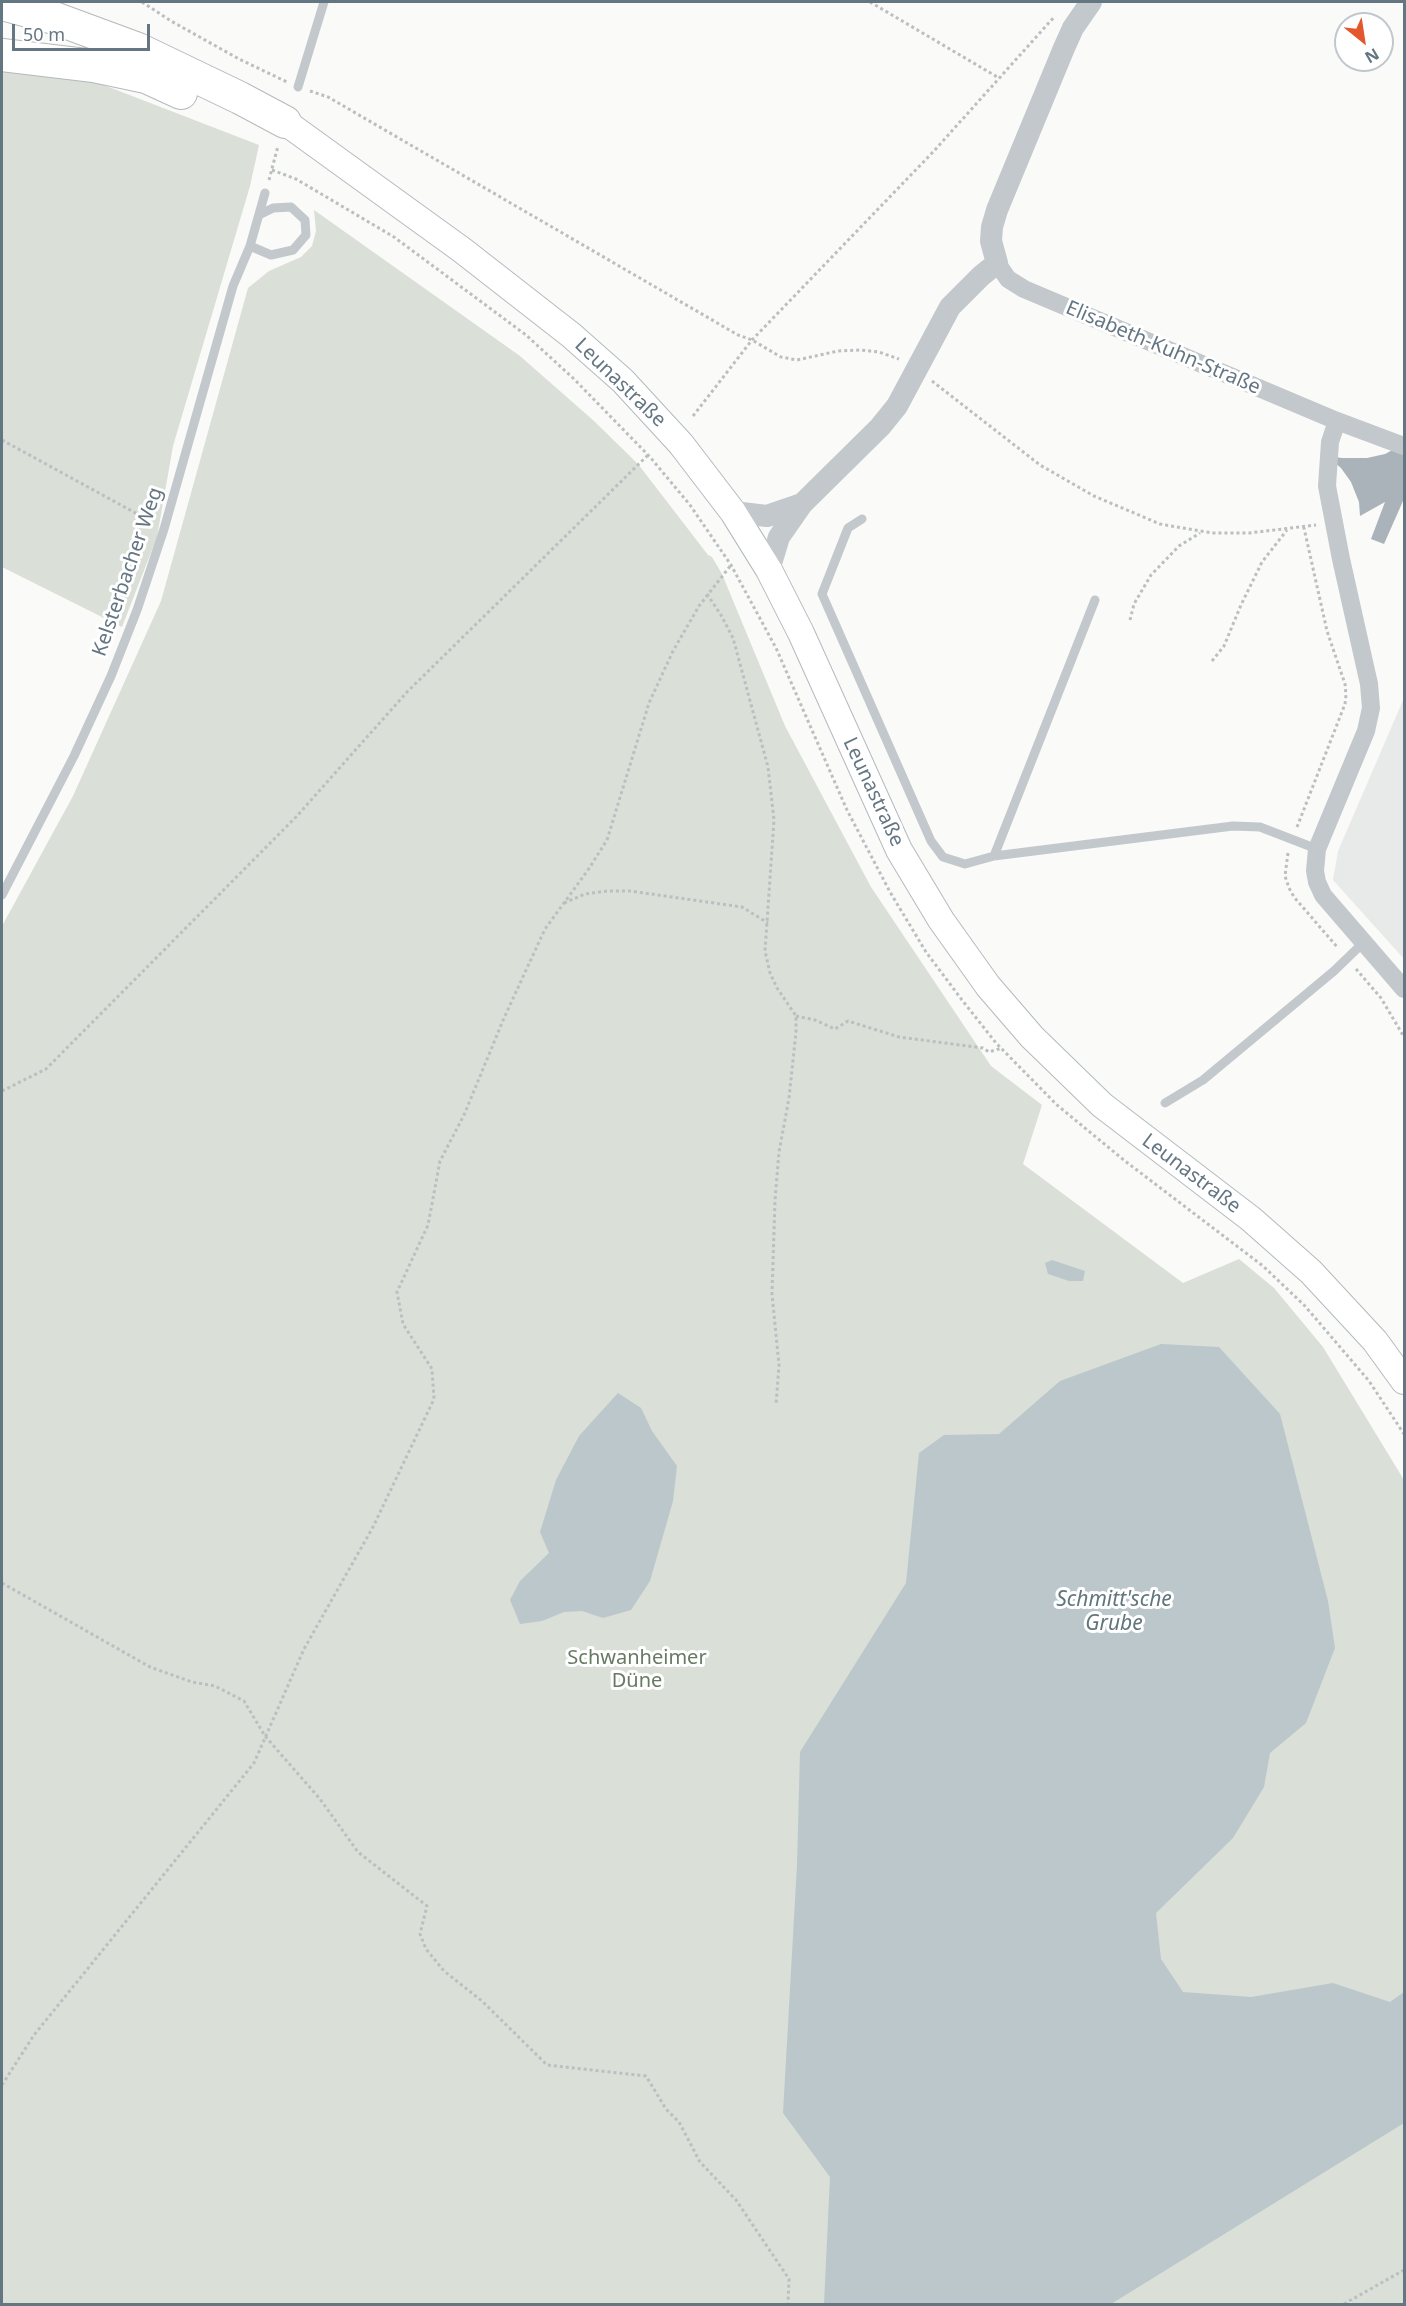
<!DOCTYPE html>
<meta charset="utf-8">
<style>
body{margin:0}
#map{position:relative;width:1406px;height:2306px;overflow:hidden;background:#fafaf8;font-family:"Noto Sans",sans-serif}
canvas{display:block}
.frame{position:absolute;inset:0;border:3px solid #657683;pointer-events:none}
.north{position:absolute;left:1334px;top:12px;width:60px;height:60px;box-sizing:border-box;background:#fff;border:2px solid #c1c8cd;border-radius:50%;rotate:150deg;font-size:16px;font-weight:700;line-height:24px;text-align:center;color:#657683}
.north::after{content:'';display:block;margin:auto;width:21px;height:27px;background:#e4572e;clip-path:polygon(50% 0,100% 100%,50% 72%,0 100%)}
.scale{position:absolute;left:12px;top:24px;width:138px;height:27px;box-sizing:border-box;border:3px solid #657683;border-top:0;padding-left:8px;font-size:18px;line-height:21px;white-space:nowrap;color:#657683;-webkit-text-stroke:4px #fff;paint-order:stroke}
</style>
<div id="map">
<canvas width="1406" height="2306"></canvas>
<div class="frame"></div>
<div class="north">N</div>
<div class="scale">50 m</div>
</div>
<script>
const c = document.querySelector('canvas').getContext('2d');
c.lineJoin = 'round';
function fill(path, color) { c.fillStyle = color; c.fill(path, 'evenodd'); }
const shape = rows => new Path2D(rows.map(r => 'M' + r).join(''));
function strokePath(path, color, width, dash) { c.strokeStyle = color; c.lineWidth = width; c.lineCap = dash ? 'butt' : 'round'; c.setLineDash(dash || []); c.stroke(path); }
function label(font, color, halo, rows, align = 'center') {
  c.font = font + ' "Noto Sans",sans-serif'; c.lineWidth = 6; c.setLineDash([]); c.textBaseline = 'middle'; c.strokeStyle = halo; c.fillStyle = color; for (const [text, x, y, turn = 0] of rows) {
    c.save(); c.translate(x, y); c.rotate((+turn || 0) * Math.PI / 180); c.textAlign = isNaN(turn) ? turn : align; if (halo) c.strokeText(text, 0, 0); c.fillText(text, 0, 0); c.restore();
  }
}
fill(shape([
 [1404,698,1404,959,1333,880,1338,851]
]), '#e8e9e9');
fill(shape([
 [2,68,88,79,259,145,250,186,173,446,157,537,122,627,2,567],
 [314,210,520,356,594,421,638,464,708,555,712,557,722,574,785,726,871,887,991,1066,1042,1105,1023,1164,1183,1283,1239,1259,1274,1288,1323,1347,1404,1480,1404,2304,1353,2304,1351,2302,1348,2304,2,2304,2,926,73,796,161,601,248,288,269,271,301,257,312,246,316,231]
]), '#dadfd7');
fill(shape([
 [1052,1260,1085,1271,1083,1281,1069,1281,1048,1274,1045,1263],
 [1161,1344,1219,1347,1280,1414,1328,1601,1335,1648,1306,1723,1270,1753,1264,1787,1233,1838,1156,1913,1161,1959,1183,1992,1251,1997,1333,1983,1390,2002,1404,1992,1404,2123,1111,2304,824,2304,830,2177,783,2113,797,1865,800,1752,906,1583,919,1453,944,1435,999,1434,1060,1381],
 [618,1393,641,1408,652,1431,677,1466,673,1501,650,1581,631,1610,603,1618,582,1611,564,1612,542,1621,520,1624,510,1600,520,1581,549,1553,540,1532,556,1480,579,1436]
]), '#bbc7cb');
fill(shape([
 [1404,444,1404,501,1403,501,1384,544,1371,539,1385,502,1360,516,1359,502,1351,482,1341,468,1327,456,1342,458,1367,458,1385,454]
]), '#aab3b9');
const secondary = shape([
 [285,122,462,250,571,335,623,381,681,444,733,512,769,570,801,633,899,850,941,920,988,986,1032,1037,1102,1105,1251,1219,1311,1272,1375,1341,1404,1381]
]);
const trunk = shape([
 [2,4,54,18,138,49,240,98,285,122],
 [2,55,94,66,146,77,181,93]
]);
strokePath(secondary, '#b3babf', 28);
strokePath(trunk, '#b4b9bd', 34);
strokePath(shape([
 [142,2,171,21,239,59,287,82],
 [870,2,999,78],
 [310,91,328,97,738,335,752,340,781,357,797,360,838,351,860,350,879,352,899,359],
 [272,170,296,179,394,237,526,335,574,379,650,457,690,505,731,565,776,648,847,810,890,892,926,952,962,1000,996,1043,1057,1105,1125,1161,1263,1266,1305,1306,1369,1381,1404,1434],
 [269,180,278,146],
 [932,381,1040,465,1094,496,1160,524,1212,533,1249,533,1316,525],
 [693,416,752,340,933,152,1055,16],
 [2,440,152,522],
 [707,594,721,615,733,638,768,767,774,820,765,951,770,973,777,988,796,1016,796,1032,789,1098,779,1152,775,1200,772,1294,779,1365,776,1405],
 [1130,620,1134,604,1151,575,1179,546,1200,533],
 [1212,661,1224,646,1241,605,1262,562,1287,530],
 [1297,827,1345,704,1346,695,1345,684,1327,631,1304,528],
 [1288,853,1285,876,1289,888,1294,897,1338,948],
 [564,903,585,894,607,891,630,891,742,907,768,923],
 [1356,969,1381,998,1404,1037],
 [796,1016,815,1020,835,1029,848,1021,899,1037,983,1048,989,1052,1002,1048],
 [2,1091,46,1069,296,817,407,692,648,455],
 [2,1583,150,1667,192,1682,215,1686,244,1701,265,1736,320,1799,358,1852,427,1906,420,1934,426,1949,444,1971,482,2001,547,2065,646,2076,666,2109,679,2122,700,2162,736,2200,789,2279,788,2304],
 [2,2085,34,2035,254,1763,304,1649,373,1527,434,1399,432,1369,403,1324,397,1292,428,1225,440,1161,464,1115,504,1018,545,929,588,870,607,840,649,703,673,651,699,606,731,565],
 [1344,2304,1404,2270]
]), '#bbbfc2', 3, [3, 3]);
strokePath(shape([
 [298,87,324,2],
 [250,246,271,255,293,250,306,235,305,220,291,207,273,208,259,215],
 [862,519,848,528,822,594,931,841,943,857,965,864,994,856,1233,826,1260,827,1317,849],
 [994,856,1095,600],
 [2,895,74,756,111,676,137,610,164,529,233,286,250,246,265,193],
 [1165,1103,1203,1080,1334,971,1365,941]
]), '#c3c8cc', 9);
strokePath(shape([
 [997,263,1008,279,1024,289,1337,421,1404,446],
 [1337,421,1330,442,1327,486,1341,559,1369,684,1371,708,1366,731,1317,849,1315,871,1317,882,1323,895,1404,989]
]), '#c3c8cc', 18);
strokePath(shape([
 [733,512,767,516,802,504],
 [769,570,779,537,802,504,880,427,897,406,950,307,981,276,997,263,991,241,992,227,997,210,1064,48,1073,28,1091,2]
]), '#c3c8cc', 22);
strokePath(secondary, '#fff', 26);
strokePath(trunk, '#fff', 32);
label('20px', '#657683', '#fff', [
 ["Elisabeth-Kuhn-Straße",1163,348,23],
 ["Leunastraße",620,383,44],
 ["Kelsterbacher Weg",128,572,-71],
 ["Leunastraße",873,792,65],
 ["Leunastraße",1191,1174,37]
]);
label('20px', '#687a64', '#fff', [
 ["Schwanheimer",637,1658],
 ["Düne",637,1681]
]);
label('italic 21px', '#60757c', '#fff', [
 ["Schmitt'sche",1114,1600],
 ["Grube",1114,1624]
]);
</script>
